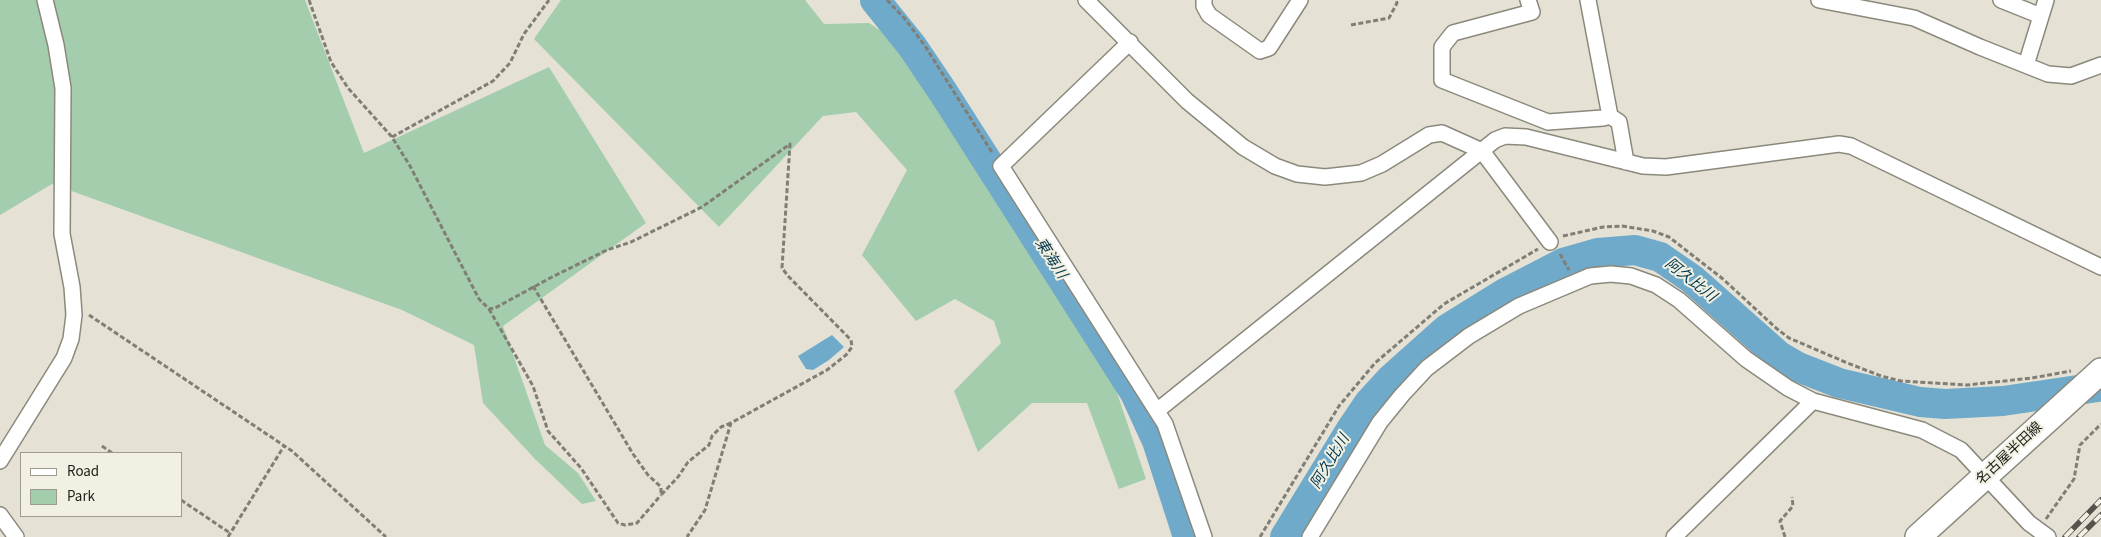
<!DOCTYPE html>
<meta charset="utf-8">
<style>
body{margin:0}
#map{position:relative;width:2101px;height:537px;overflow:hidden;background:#e5e2d5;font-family:"Source Sans 3",sans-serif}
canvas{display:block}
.legend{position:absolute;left:20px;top:452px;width:162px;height:65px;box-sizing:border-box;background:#f2f0e2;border:1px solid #9d9c91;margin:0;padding:6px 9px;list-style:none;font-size:15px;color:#1e1d18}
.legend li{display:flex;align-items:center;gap:10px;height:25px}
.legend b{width:25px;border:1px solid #9d9c91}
</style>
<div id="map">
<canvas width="2101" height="537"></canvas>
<ul class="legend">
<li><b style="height:6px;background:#fff"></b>Road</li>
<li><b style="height:14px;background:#a3cdad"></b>Park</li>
</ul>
</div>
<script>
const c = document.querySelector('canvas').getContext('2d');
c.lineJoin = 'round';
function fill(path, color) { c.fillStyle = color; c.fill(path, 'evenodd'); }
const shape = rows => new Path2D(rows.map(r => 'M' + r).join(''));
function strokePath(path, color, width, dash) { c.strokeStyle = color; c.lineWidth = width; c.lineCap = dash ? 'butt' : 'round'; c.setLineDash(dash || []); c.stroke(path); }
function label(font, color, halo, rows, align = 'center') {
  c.font = font + ' "Source Sans 3","Noto Sans JP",sans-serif'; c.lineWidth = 4; c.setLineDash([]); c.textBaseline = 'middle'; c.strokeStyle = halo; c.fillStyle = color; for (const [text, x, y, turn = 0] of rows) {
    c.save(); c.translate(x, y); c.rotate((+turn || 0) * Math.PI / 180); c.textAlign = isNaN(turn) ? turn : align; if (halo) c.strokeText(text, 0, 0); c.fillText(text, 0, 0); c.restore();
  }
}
fill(shape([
 [0,0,305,0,364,153,549,67,646,223,503,326,545,445,578,473,596,501,582,504,535,459,483,403,474,345,402,310,52,184,0,215],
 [561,0,805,0,824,24,869,23,905,47,1108,366,1146,479,1119,489,1087,403,1032,403,978,452,954,391,1001,343,994,321,955,299,916,321,862,255,907,170,856,112,823,116,719,227,534,39]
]), '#a3cdad');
fill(shape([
 [832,335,844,347,829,360,813,370,806,369,798,356]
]), '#6faaca');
strokePath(shape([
 [875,0,912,46,943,92,1135,393,1157,441,1188,537],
 [1285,537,1350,431,1369,403,1391,379,1447,329,1505,293,1563,263,1598,253,1635,250,1660,257,1692,279,1779,356,1798,367,1839,383,1920,402,1945,404,2003,401,2098,387]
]), '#6faaca', 30);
const minor = shape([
 [1086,0,1187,101,1243,147,1275,166,1297,174,1325,177,1361,173,1382,164,1429,135,1442,133,1482,151,1550,242],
 [1204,0,1204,6,1209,15,1260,51,1269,48,1300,0],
 [1528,0,1532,12,1453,33,1442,47,1442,80,1548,122,1603,118,1610,116],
 [1588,0,1610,116,1619,122,1626,162],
 [1819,0,1914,18,1980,47,2048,74,2071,76,2101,65],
 [2001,0,2041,16],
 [1130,42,1001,166,1165,424,1204,537],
 [2026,65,2046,0],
 [1158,410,1495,140,1505,136,1526,137,1643,166,1666,167,1839,144,1851,146,2101,267],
 [0,461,64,358,71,339,74,315,72,287,62,234,63,88,56,45,45,0],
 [0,515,16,537],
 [1310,537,1380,422,1402,395,1427,368,1469,336,1519,306,1590,276,1611,274,1631,276,1656,285,1679,300,1746,359,1788,388,1813,401,1922,430,1961,450,2029,523,2048,537],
 [1674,537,1813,401]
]);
const primary = shape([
 [1918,537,2101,371]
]);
strokePath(minor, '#8b897c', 18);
strokePath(primary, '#8b897c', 28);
strokePath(shape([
 [309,0,331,62,348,88,392,137,410,166,479,299,489,309,495,308,552,277,607,250,631,242,702,207,790,144,782,268,788,276,851,340,852,347,846,355,827,370,731,423,705,510,687,537],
 [887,0,905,19,925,46,993,154],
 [1351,25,1389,18,1397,3,1396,0],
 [392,137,493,81,510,63,524,34,549,0],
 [1563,236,1603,227,1622,226,1653,231,1669,237,1723,279,1776,328,1789,338,1845,362,1881,376,1901,381,1967,385,2032,378,2071,371],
 [1560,254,1569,270],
 [533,286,633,454,648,475,661,487,661,495,678,477,688,462,709,445,712,436,721,427,731,423],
 [489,309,533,386,548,431,581,468,618,523,625,525,637,523,661,495],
 [89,315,292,451,386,537],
 [102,446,112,453],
 [181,500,230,533],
 [2046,519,2074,479,2080,445,2101,424],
 [228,537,284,446],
 [1260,537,1339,406,1375,363,1444,304,1538,249],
 [1785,537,1780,521,1793,506,1792,497]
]), '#807e75', 3, [5, 2.5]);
strokePath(minor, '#fff', 15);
strokePath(primary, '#fff', 25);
const rail = shape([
 [2065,537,2101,500],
 [2079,537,2101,515]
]);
strokePath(rail, '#55534c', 5.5);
strokePath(rail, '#f2f0e2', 4, [11]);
label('14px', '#1e1d18', '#f2f0e2', [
 ["名古屋半田線",2010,454,-43]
]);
label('italic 15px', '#01364c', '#f2f0e2', [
 ["東海川",1050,259,57],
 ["阿久比川",1690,281,38],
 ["阿久比川",1331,462,-59]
]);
</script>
